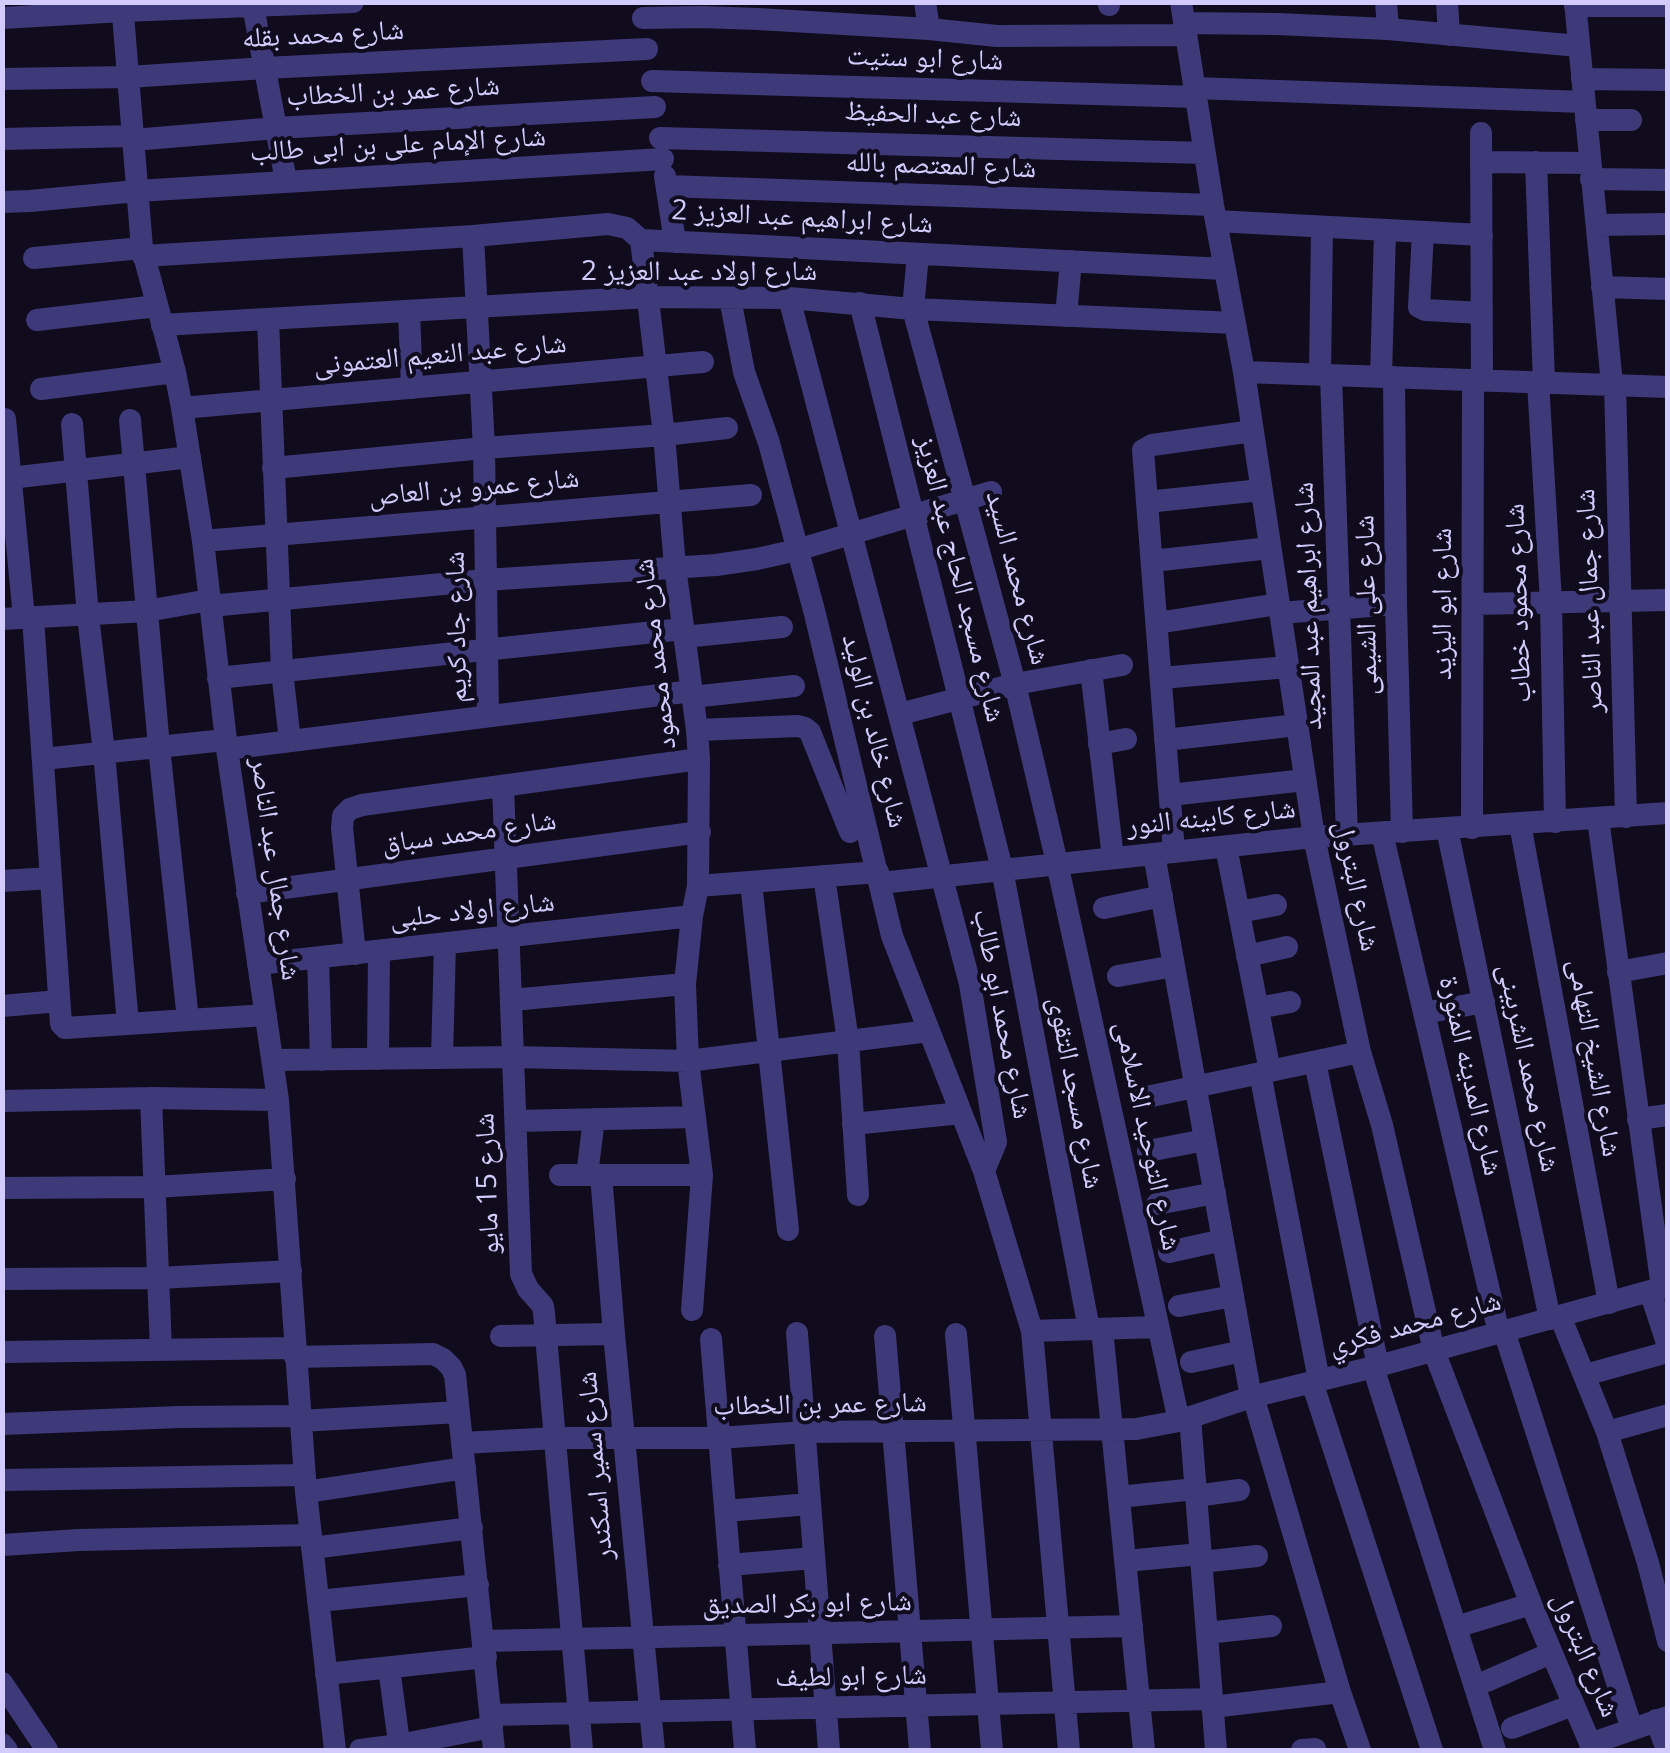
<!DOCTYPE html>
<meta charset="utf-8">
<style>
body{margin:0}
#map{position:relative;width:1670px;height:1753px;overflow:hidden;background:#100c1d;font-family:"Open Sans",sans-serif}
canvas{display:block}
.frame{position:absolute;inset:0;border:5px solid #d2cbfd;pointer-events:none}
</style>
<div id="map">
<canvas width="1670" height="1753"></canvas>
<div class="frame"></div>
</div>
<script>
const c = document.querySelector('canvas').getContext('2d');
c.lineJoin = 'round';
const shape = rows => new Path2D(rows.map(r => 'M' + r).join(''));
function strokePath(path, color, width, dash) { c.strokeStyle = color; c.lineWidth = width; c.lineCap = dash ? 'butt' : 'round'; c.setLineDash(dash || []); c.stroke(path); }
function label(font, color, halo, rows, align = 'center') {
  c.font = font + ' "Open Sans","Noto Naskh Arabic",sans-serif'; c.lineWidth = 8; c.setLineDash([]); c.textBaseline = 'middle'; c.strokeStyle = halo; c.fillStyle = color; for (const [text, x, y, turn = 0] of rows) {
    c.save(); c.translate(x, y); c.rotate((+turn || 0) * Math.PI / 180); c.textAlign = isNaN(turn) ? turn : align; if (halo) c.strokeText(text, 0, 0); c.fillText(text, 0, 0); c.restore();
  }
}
strokePath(shape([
 [122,2,142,248,175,372,182,408,203,541,227,749,278,1100,306,1492,335,1750],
 [925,2,929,29],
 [1108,2,1109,5],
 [1181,2,1213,205,1244,372,1314,837,1360,1052,1382,1125,1434,1351,1531,1604,1593,1750],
 [1386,2,1388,29],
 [1447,2,1449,35],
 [1575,2,1612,384],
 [253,6,286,181],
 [1575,6,1668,6],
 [2,18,123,11,353,2],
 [643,18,701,17,758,19,929,29,997,36,1186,35],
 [1184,23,1277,24,1388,29,1579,46],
 [2,79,128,77,265,68,647,49],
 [1582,79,1668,80],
 [652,81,1196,97],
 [1194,88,1584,102],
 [1586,120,1631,120],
 [1481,133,1482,380],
 [660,138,1204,153],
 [2,139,133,136],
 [133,140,276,128,655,107],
 [1481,162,1590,163],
 [1536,162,1544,382],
 [665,176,675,242],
 [1591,179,1668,180],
 [667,186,1213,205],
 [2,202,30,201,137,191,663,159],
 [1216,221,1482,235],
 [1597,225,1668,224],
 [1423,232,1419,307,1425,310,1482,313],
 [473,236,484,448,488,716],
 [641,240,664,435,675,567,697,730,699,759,698,886,692,916,685,984,688,1061,702,1175,692,1310],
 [918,254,913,309,1015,684,1057,863,1179,1421],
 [143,256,473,236,608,224,627,228,641,240,1225,269],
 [34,258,142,248],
 [1602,287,1668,289],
 [730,298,744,372,769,443,815,614,892,936,984,1171],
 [789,298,970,984,996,1142,984,1171,1032,1331,1069,1750],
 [860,303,1002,869,1089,1329],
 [409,311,412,388],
 [1066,316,1071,261],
 [268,319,282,671,290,741],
 [37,320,157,306],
 [162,325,649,297,789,298,913,309,1235,323],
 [1244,372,1668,387],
 [1320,374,1322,227],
 [1331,375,1347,836],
 [1381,377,1385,230],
 [1394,377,1396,604,1402,832],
 [1538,382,1551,602,1555,822],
 [1615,384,1626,817],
 [41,389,175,372],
 [182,408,703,362],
 [5,419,24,618],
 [130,420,159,747,188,1020],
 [72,424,88,616,104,752,128,1024],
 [273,468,484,448,664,435,727,428],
 [2,479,190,457],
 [1147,502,1261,490],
 [203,541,751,495],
 [1152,561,1270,548],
 [1473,604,1668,600],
 [210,606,485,580,716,565,757,559,797,550,991,492],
 [1280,613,1396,604],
 [33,618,61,1024,65,1028,266,1015],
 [2,619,147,611,209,600],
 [1157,623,1278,604],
 [684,637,782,627],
 [1091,670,1113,858],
 [218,678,683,629],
 [1161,678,1288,667],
 [692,697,794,686],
 [900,714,1015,684,1122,665],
 [697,730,798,726,805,728,810,732,850,832],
 [1165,740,1297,725],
 [1099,744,1126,739],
 [227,749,692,691],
 [43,759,225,740],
 [503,786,521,1274,528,1289,543,1306,544,1313,582,1750],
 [1170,795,1305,780],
 [1598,819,1662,1288],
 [1520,824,1609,1303],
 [1472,828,1473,380],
 [1447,829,1550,1319],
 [1382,833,1499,1333],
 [1226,847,1270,1071],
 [1174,852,1143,450,1152,445,1253,431],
 [1154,854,1251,1397],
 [824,876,848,1041,858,1195],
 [2,881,51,878],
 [751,882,788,1230],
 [880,883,1314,837,1668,813],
 [698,886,878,872],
 [247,893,700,832],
 [1104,908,1162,896],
 [1239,912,1276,905],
 [355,954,342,828,343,816,350,809,362,805,699,759],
 [1247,956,1287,947],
 [318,958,321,1060],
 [258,964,692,916],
 [1618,972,1668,963],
 [1118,976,1174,966],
 [512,1000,685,984],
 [2,1006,59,1001],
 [1258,1008,1290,1002],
 [1424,1013,1484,1002],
 [442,1058,445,944],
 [378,1059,379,951],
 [273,1060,514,1057,688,1061,929,1031],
 [1315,1062,1378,1366],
 [1260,1073,1319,1380],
 [151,1098,161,1350],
 [1142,1098,1360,1052],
 [2,1101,151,1098,278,1100],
 [1638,1119,1668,1115],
 [516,1121,695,1117],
 [853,1124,961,1113],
 [1148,1151,1205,1140],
 [560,1175,702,1175],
 [587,1175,594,1119],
 [601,1175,614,1334,654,1750],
 [2,1188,155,1187,285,1179],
 [1157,1204,1215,1193],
 [1169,1252,1223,1240],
 [2,1279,159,1278,291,1271],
 [1650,1291,1668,1346],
 [1179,1306,1233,1296],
 [1560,1316,1607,1432,1648,1563,1668,1641],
 [1102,1329,1144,1750],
 [1032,1331,1158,1327],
 [1504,1331,1632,1729],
 [797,1333,829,1750],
 [956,1334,992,1750],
 [501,1336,614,1334],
 [885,1336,920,1750],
 [711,1339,745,1750],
 [2,1352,295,1348],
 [295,1357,433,1354,443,1359,451,1367,455,1375,494,1750],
 [1191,1362,1243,1351],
 [1373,1367,1495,1750],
 [1585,1375,1668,1352],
 [1312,1382,1432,1750],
 [1253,1396,1340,1692,1360,1750],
 [1190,1417,1216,1750],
 [300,1421,459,1412],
 [2,1424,180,1417,300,1416],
 [1607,1432,1668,1415],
 [462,1443,556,1438,719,1438,805,1432,1136,1429,1179,1421,1251,1397,1378,1366,1668,1286],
 [2,1480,304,1475],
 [306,1492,465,1468],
 [1196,1496,1239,1490],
 [1119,1497,1195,1489],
 [725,1511,810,1504],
 [2,1545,79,1540,310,1535],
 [312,1548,472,1528],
 [1126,1561,1200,1554],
 [1201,1562,1257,1556],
 [729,1565,814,1558],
 [318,1601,478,1585],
 [1456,1627,1531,1604],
 [1207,1633,1271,1626],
 [484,1641,1132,1626],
 [389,1668,400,1750],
 [326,1674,486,1657],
 [1487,1681,1551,1653],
 [2,1683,47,1750],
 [1212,1707,1340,1692],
 [491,1715,1212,1699],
 [1656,1720,1667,1750],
 [1512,1728,1573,1705],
 [2,1744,7,1750],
 [1590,1744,1668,1717],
 [360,1750,399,1745,492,1727],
 [1302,1750,1315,1749]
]), '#3e3a7a', 22);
label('28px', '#d2cbfd', '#100c1d', [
 ["شارع محمد بقله",323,35,-3],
 ["شارع ابو ستيت",925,59,2],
 ["شارع عمر بن الخطاب",393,92,-3],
 ["شارع عبد الحفيظ",933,115,2],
 ["شارع الإمام على بن ابى طالب",398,145,-3],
 ["شارع المعتصم بالله",941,166,2],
 ["شارع ابراهيم عبد العزيز 2",802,218,3],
 ["شارع اولاد عبد العزيز 2",699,272],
 ["شارع عبد النعيم العتمونى",440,355,-5],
 ["شارع عمرو بن العاص",474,488,-5],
 ["شارع محمد السيد",1017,578,75],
 ["شارع مسجد الحاج عبد العزيز",960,579,76],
 ["شارع جمال عبد الناصر",1590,601,-92],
 ["شارع محمود خطاب",1519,603,-92],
 ["شارع ابو اليزيد",1443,604,-90],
 ["شارع على الشيمى",1367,605,-91],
 ["شارع ابراهيم عبد المجيد",1309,606,-92],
 ["شارع جاد كريم",457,627,-91],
 ["شارع محمد محمود",656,654,-97],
 ["شارع خالد بن الوليد",874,731,76],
 ["شارع كابينه النور",1211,818,-6],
 ["شارع محمد سباق",469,833,-8],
 ["شارع جمال عبد الناصر",275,869,82],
 ["شارع البترول",1356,886,78],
 ["شارع اولاد حلبى",472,911,-6],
 ["شارع محمد ابو طالب",1002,1014,79],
 ["شارع الشيخ التهامى",1594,1058,80],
 ["شارع محمد الشربينى",1528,1068,78],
 ["شارع المدينه المنورة",1470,1076,77],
 ["شارع مسجد التقوى",1075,1093,79],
 ["شارع التوحيد الاسلامى",1147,1136,78],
 ["شارع 15 مايو",488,1184,-92],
 ["شارع محمد فكري",1415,1324,-15],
 ["شارع عمر بن الخطاب",820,1405,-1],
 ["شارع سمير اسكندر",596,1466,-95],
 ["شارع ابو بكر الصديق",807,1604,-1],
 ["شارع البترول",1585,1655,67],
 ["شارع ابو لطيف",851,1677,-1]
]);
</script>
